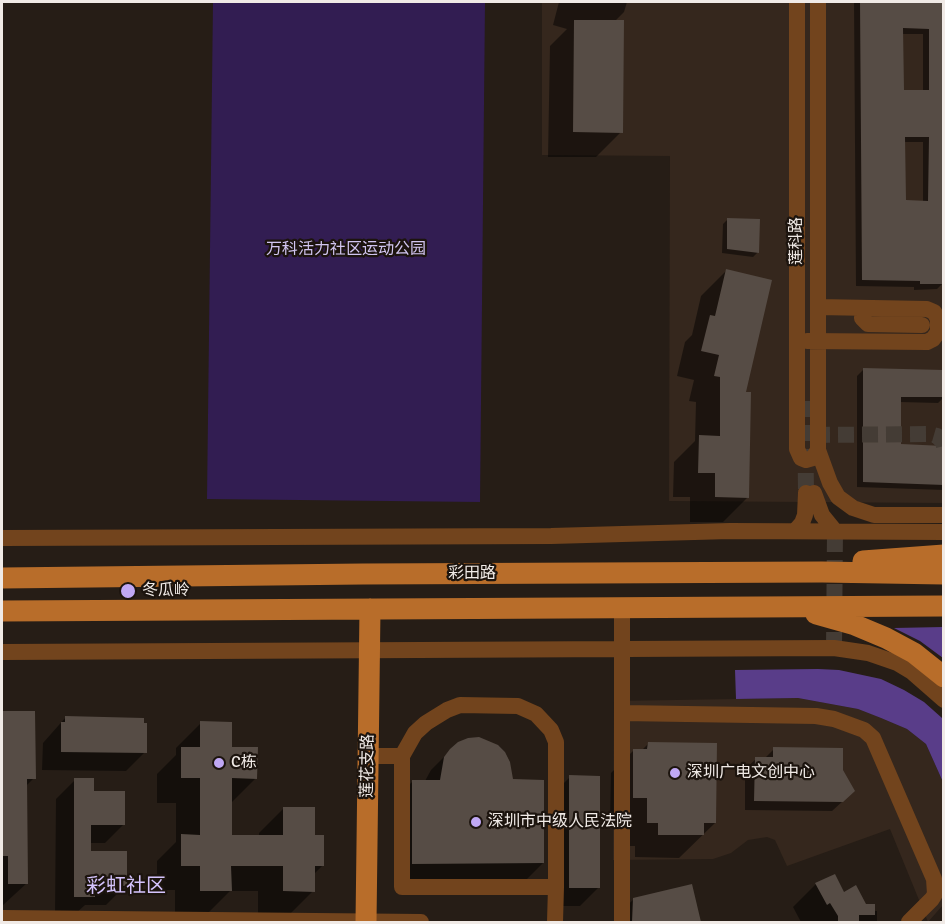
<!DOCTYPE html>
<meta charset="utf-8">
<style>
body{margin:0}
#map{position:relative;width:945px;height:924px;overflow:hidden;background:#261d16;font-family:Signika,sans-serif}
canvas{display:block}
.frame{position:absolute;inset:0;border:3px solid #f0eae6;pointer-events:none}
</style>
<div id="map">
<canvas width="945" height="924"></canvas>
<div class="frame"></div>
</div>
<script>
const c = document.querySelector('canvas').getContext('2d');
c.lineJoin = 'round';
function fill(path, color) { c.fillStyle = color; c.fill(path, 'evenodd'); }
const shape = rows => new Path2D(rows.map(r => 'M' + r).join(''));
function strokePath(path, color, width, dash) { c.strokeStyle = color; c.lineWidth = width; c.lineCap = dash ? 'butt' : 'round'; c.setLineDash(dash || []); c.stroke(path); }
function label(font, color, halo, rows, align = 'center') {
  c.font = font + ' Signika,"Noto Sans SC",sans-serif'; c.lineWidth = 4.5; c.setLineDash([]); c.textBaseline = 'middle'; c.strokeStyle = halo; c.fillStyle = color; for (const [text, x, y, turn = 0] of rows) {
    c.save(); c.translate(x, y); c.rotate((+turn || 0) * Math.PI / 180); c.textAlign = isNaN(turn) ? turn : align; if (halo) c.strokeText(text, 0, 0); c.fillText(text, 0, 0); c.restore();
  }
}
fill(shape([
 [542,2,943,2,943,503,669,501,670,156,542,155],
 [798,698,858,709,881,718,907,729,926,744,943,782,943,905,928,922,890,829,787,866,775,840,767,837,748,840,731,853,713,859,613,860,614,701]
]), '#35271d');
fill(shape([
 [213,2,485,2,480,502,207,499]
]), '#321d52');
fill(shape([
 [943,627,943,658,920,641,894,628],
 [818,669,839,670,881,679,904,690,924,702,942,718,944,720,943,782,926,744,907,729,881,718,858,709,798,698,736,699,735,670]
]), '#593d89');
fill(shape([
 [559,2,627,2,624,12,614,22,621,132,596,157,548,157,550,46,567,29,553,25],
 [854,2,943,2,943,283,937,289,914,290,914,287,856,286],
 [902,34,923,34,923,92,903,92],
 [903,142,923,142,923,202,904,202],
 [728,219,758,252,753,257,722,253,723,224],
 [726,271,745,394,748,497,723,522,690,522,690,497,673,497,674,462,695,441,696,402,689,401,694,380,677,376,685,342,692,335,701,296],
 [863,370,944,371,944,397,938,403,900,402,899,446,944,446,944,490,857,487,857,376],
 [2,713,33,713,34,778,26,786,27,883,2,906],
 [66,717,145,752,126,771,42,770,43,743],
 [201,723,230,749,256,778,230,804,230,836,259,836,259,833,284,808,313,836,322,866,313,875,313,891,288,916,258,916,258,891,230,891,205,916,175,916,175,890,157,890,157,861,176,842,176,803,157,803,157,774,176,755,176,748],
 [648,744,715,823,679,858,635,857,635,846,625,846,625,820,610,820,611,773,634,750,642,750],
 [774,749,843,801,832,811,745,810,745,769,756,759,764,759],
 [451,750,512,781,543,863,524,882,394,882,394,800,413,781,425,781,431,770],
 [570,777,599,887,580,906,550,906,551,796],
 [75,780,124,824,105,843,90,843,90,852,125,886,106,905,85,905,74,915,55,915,56,799],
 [816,884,844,894,873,911,877,911,877,922,801,922,793,907],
 [691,885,700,922,622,922,622,910,633,900]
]), '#0007');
fill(shape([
 [860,2,944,2,944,284,920,284,920,281,862,280],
 [903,28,929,29,929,90,904,90],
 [905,137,929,137,928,201,906,200],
 [574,20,624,20,623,133,573,132],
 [727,218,760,219,759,253,727,249],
 [726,269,772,280,746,392,751,392,749,498,715,497,715,473,698,473,699,435,720,436,720,377,714,376,719,355,701,351,710,315,715,316],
 [863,368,944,370,944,397,901,397,901,444,944,446,944,485,863,482],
 [2,711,35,711,36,779,27,779,28,884,8,884,8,856,3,856],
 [65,716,144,718,144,723,147,723,147,753,61,752,61,722,65,722],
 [200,721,232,722,232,747,258,747,257,779,232,778,232,835,283,835,283,807,315,807,315,835,324,835,324,866,315,866,315,892,283,891,283,866,231,866,232,891,200,891,200,866,181,866,181,834,200,835,200,778,181,778,181,747,200,747],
 [479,737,498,745,505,752,510,762,513,779,544,780,544,863,412,864,412,780,440,780,444,757,450,749,458,742,468,738],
 [648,742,717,743,716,823,704,823,704,835,658,835,658,823,647,823,647,798,633,798,633,749,647,749],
 [773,747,843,748,843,770,855,791,843,802,754,801,755,757,773,757],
 [569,775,600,776,600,888,569,888],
 [74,778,94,778,94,791,125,791,125,825,91,825,91,851,127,851,127,886,95,886,95,897,74,897],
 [835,874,844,892,856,885,866,904,875,904,875,915,859,915,859,922,838,922,838,916,830,903,827,905,815,883],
 [692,884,701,922,632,922,633,898]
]), '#564c45');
strokePath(shape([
 [805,401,806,493],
 [814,435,930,434,937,436,943,442,944,446],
 [834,648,835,531]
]), '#443c35', 16, [16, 8]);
strokePath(shape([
 [797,2,797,449,801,458,806,460,813,458,818,450],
 [818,2,818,450,830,483,838,497,853,508,874,515,944,515],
 [867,308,863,311,862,318,868,324,922,325],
 [807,341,927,342,933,339,938,332,938,319,934,312,927,309,818,307],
 [814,493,822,515,835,531],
 [795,531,802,523,805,515,806,493],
 [2,538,551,536,730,531,944,532],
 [2,652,834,648,868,653,897,663,912,672,944,700],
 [622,713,816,716,834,719,864,730,873,738,934,879,935,894,932,899,909,922],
 [368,756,402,756],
 [2,918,421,922],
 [555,922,556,887,556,742,551,730,536,714,518,706,460,705,447,710,426,723,415,733,402,756,402,887,556,887],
 [622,922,622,608]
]), '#72441d', 16);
strokePath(shape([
 [863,561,944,555],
 [2,578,363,574,822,572,944,574],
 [2,611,944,606],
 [816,614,855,625,886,638,914,653,944,677],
 [366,922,370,609]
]), '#b86d2a', 21);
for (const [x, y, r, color] of [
 [128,591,8,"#c0a8f4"],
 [219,763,6,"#c0a8f4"],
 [675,773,6,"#c0a8f4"],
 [476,822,6,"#c0a8f4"]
]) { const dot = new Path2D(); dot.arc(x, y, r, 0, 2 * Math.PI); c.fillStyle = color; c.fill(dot); strokePath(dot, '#1c140e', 2); }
label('16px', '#f0eae6', '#1c140e', [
 ["莲科路",797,241,-90],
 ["彩田路",472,574],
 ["莲花支路",368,766,-89]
]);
label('16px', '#d1c5f0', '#1c140e', [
 ["万科活力社区运动公园",346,250]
]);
label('16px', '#f0eae6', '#1c140e', [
 ["冬瓜岭",142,591],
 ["C栋",231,763],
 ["深圳广电文创中心",687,773],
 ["深圳市中级人民法院",488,822]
], 'left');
label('20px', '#d4c3fc', '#1c140e', [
 ["彩虹社区",126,887]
]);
</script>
